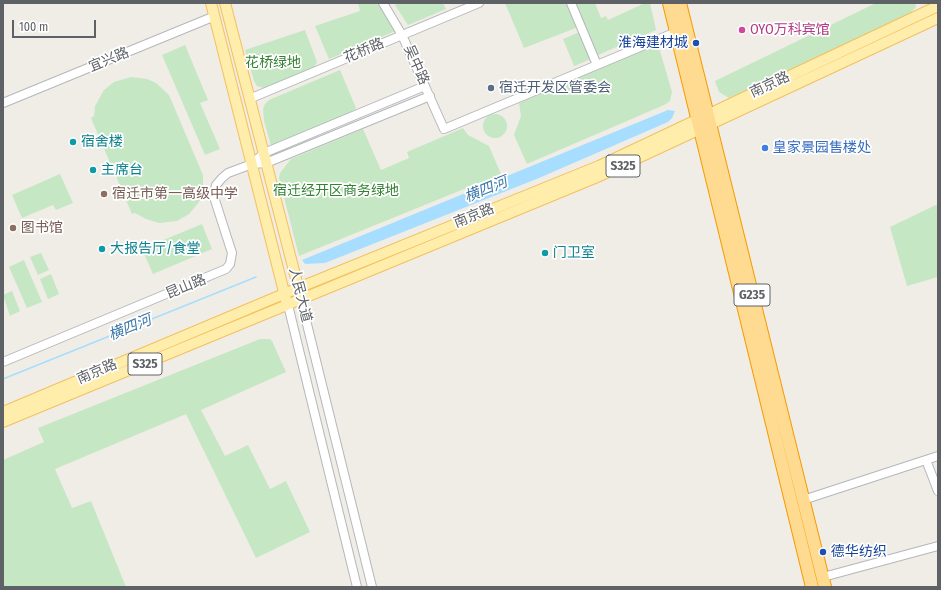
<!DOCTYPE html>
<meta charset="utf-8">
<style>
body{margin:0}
#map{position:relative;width:941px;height:590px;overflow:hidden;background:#f0ede6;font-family:"Fira Sans Condensed",sans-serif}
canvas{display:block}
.frame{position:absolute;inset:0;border:4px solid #5e6267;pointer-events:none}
.scale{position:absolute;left:12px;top:20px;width:84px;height:18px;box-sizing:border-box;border:2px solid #5e6267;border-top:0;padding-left:5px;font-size:12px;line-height:14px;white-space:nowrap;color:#5e6267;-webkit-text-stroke:3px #fff;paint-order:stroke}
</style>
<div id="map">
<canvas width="941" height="590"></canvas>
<div class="frame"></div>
<div class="scale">100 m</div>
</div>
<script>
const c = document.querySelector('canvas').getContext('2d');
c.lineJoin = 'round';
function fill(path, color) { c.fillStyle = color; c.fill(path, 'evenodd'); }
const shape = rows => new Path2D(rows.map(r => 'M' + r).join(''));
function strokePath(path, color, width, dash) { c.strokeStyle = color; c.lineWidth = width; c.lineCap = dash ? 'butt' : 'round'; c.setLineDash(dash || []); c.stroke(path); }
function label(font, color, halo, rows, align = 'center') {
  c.font = font + ' "Fira Sans Condensed","Noto Sans SC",sans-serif'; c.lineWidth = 3.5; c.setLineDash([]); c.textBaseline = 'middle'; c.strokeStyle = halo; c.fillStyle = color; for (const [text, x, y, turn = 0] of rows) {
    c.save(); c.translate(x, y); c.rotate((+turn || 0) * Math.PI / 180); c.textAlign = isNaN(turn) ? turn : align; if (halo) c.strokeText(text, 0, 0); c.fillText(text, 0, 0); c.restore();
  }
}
fill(shape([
 [358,3,380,3,398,30,329,59,315,26,360,11],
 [400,3,443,3,446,9,408,25,395,5],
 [505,3,567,3,576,28,524,48],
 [574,3,595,3,601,18,606,16,608,20,645,3,650,3,656,30,598,55],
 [876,3,915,3,916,7,909,14,729,98,719,92,715,81],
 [305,30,317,62,313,69,264,88,257,86,254,81,245,50],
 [577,33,580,33,591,59,574,66,563,39],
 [658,44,672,92,670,101,664,105,527,164,514,135,521,116,519,103],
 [185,45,208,100,200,103,220,149,205,155,162,55],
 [340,70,356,108,352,113,271,146,264,121,263,109,265,104,269,100],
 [131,77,147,79,156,83,169,95,203,175,203,193,199,202,189,214,177,221,159,223,146,219,135,213,132,214,91,118,94,116,95,106,104,90,114,82],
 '483 126a12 12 0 1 1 24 0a12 12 0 1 1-24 0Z',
 [463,128,468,135,489,146,501,174,299,256,279,178,280,173,291,159,363,129,381,170,409,158,407,152],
 [60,174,73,203,56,210,53,205,22,218,12,195],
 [938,204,938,277,907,286,890,227],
 [202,224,212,249,153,274,142,249],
 [41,253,49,270,38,275,30,257],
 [24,260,42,302,27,308,9,267],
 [51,274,59,294,48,299,40,279],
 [12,291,20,311,10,316,3,295],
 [260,339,270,339,272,341,286,372,201,410,225,456,248,445,270,489,286,481,310,532,256,558,186,414,55,469,72,508,91,501,126,587,3,587,3,460,44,442,38,428]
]), '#c5e7c3');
fill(shape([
 [668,110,675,111,672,118,668,122,539,178,325,263,305,264,302,260]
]), '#a7deff');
strokePath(shape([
 [3,379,256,277]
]), '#a7deff', 1.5);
const minor = shape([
 [383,3,402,35,444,129,676,32],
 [571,3,597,65],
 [249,99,479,3],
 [3,103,215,16],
 [252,164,264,153,425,86],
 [301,300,372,587],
 [288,305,357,587],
 [3,362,226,269,230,264,232,253,214,197,216,185,222,178,228,173,252,164,266,163,430,96],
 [926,460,938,491],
 [803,500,938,456],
 [823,577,938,546]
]);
const major = shape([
 [211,3,286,300],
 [225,3,300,294],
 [3,412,298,288,599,166,938,6],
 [3,422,595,178,938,18]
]);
const highway = shape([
 [669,3,812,587],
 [680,3,825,587]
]);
strokePath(minor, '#b4b7bb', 10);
strokePath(major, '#f3c05d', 12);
strokePath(highway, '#f69a00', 14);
strokePath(minor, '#fff', 8);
strokePath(major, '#ffedac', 10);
strokePath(highway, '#fedb90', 12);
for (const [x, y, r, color] of [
 [742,30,4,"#d1479c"],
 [696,43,4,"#1a4fb4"],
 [491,88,4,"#5c6f8a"],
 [73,142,4,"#0f9aa8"],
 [765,148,4,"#3f7fe0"],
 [93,170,4,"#0f9aa8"],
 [104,194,4,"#8d6e63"],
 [13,228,4,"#8d6e63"],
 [102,249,4,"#0f9aa8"],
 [545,253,4,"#0f9aa8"],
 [823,552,4,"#1a4fb4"]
]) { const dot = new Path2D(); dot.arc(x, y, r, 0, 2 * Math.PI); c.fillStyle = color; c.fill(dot); strokePath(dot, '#fff', 1.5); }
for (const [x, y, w] of [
 [623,166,34],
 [752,295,36],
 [145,364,34]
]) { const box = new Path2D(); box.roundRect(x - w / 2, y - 11, w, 22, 3); c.fillStyle = '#fff'; c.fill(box); strokePath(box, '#5e6267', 1); }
label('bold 13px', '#5e6267', null, [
 ["S325",623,166],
 ["G235",752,295],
 ["S325",145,364]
]);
label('14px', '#b23c85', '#fff', [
 ["OYO万科宾馆",750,30]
], 'left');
label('14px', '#164399', '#fff', [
 ["淮海建材城",688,43],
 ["德华纺织",831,552,"left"]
], 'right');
label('14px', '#5e6267', '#fff', [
 ["花桥路",364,51,-23],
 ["宜兴路",109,60,-22],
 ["吴中路",416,65,66],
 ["南京路",770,85,-25],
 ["南京路",474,216,-22],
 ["昆山路",186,287,-22],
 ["人民大道",300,295,76],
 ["南京路",97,372,-23]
]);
label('14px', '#348133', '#fff', [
 ["花桥绿地",273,63],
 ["宿迁经开区商务绿地",336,191]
]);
label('14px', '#4e5e75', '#fff', [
 ["宿迁开发区管委会",499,88]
], 'left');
label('14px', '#0d838f', '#fff', [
 ["宿舍楼",81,142],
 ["主席台",101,170],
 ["大报告厅/食堂",110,249],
 ["门卫室",553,253]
], 'left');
label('14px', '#366cbe', '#fff', [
 ["皇家景园售楼处",773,148]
], 'left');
label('14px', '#785e54', '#fff', [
 ["宿迁市第一高级中学",112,194],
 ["图书馆",21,228]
], 'left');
label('italic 15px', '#3f7aaa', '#fff', [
 ["横四河",486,190,-22],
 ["横四河",130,328,-22]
]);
</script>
